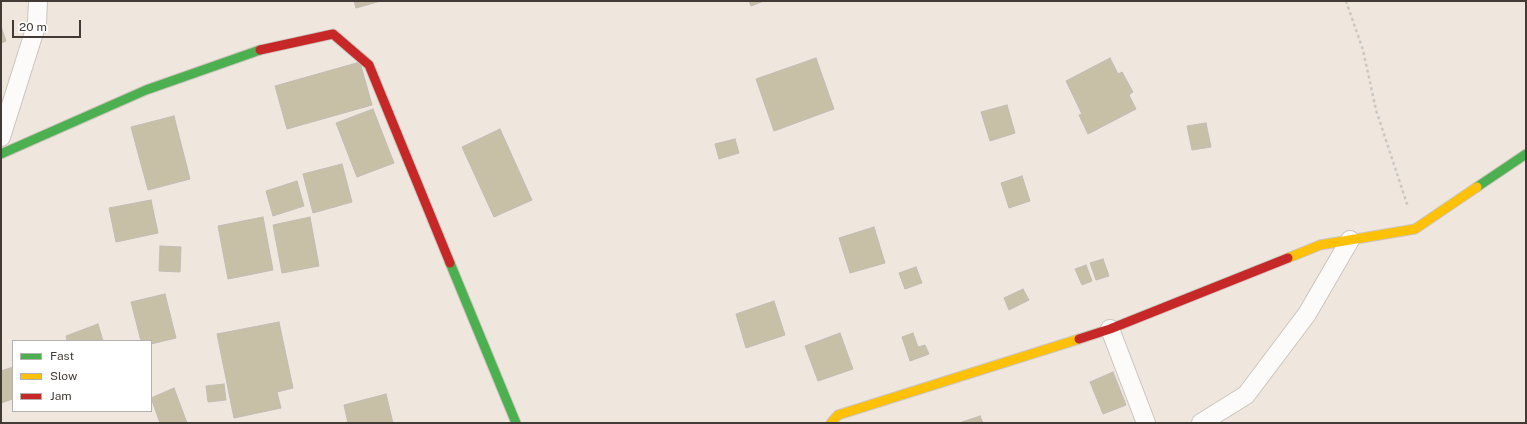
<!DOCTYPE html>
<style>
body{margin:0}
#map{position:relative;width:1527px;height:424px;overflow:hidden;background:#efe6dd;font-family:"Public Sans",sans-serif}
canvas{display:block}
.frame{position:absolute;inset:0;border:2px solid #423b35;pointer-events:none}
.legend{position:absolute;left:12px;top:340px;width:140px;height:72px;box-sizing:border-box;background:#fff;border:1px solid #b3b1ae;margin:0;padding:5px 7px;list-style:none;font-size:12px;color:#423b35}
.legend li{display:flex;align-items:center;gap:8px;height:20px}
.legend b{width:20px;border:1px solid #b3b1ae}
.scale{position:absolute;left:12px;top:20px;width:69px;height:18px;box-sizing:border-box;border:2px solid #423b35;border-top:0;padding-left:5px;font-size:12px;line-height:14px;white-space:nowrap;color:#423b35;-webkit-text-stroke:3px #fff;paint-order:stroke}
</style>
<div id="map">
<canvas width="1527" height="424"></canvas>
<div class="frame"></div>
<ul class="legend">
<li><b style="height:5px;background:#4caf50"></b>Fast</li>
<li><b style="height:5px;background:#ffc107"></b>Slow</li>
<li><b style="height:5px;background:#c62828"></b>Jam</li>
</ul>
<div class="scale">20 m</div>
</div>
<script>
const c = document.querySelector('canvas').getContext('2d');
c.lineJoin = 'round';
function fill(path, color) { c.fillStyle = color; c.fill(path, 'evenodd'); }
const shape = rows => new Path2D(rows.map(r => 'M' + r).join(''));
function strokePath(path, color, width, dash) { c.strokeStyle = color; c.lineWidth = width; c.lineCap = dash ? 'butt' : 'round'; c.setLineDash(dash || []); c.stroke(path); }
const building = shape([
 [354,1,381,1,356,8,354,1],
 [749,1,764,1,751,6,749,1],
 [1,26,6,41,1,43,1,26],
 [816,58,834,109,774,131,756,79,816,58],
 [1110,58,1118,74,1122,72,1133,92,1129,95,1136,109,1088,134,1079,115,1082,114,1066,81,1110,58],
 [360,62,372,105,287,129,275,86,360,62],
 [1007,105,1015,133,990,141,981,112,1007,105],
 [373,109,394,163,357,177,336,123,373,109],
 [174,116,190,179,148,190,131,127,174,116],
 [1206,123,1211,147,1192,150,1187,126,1206,123],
 [500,129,532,200,494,217,462,147,500,129],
 [735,139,739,153,719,159,715,144,735,139],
 [342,164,352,202,313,213,303,174,342,164],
 [1022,176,1030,201,1009,208,1001,183,1022,176],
 [297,181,304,206,273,216,266,191,297,181],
 [151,200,158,233,116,242,109,208,151,200],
 [263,217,273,270,228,279,218,226,263,217],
 [310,217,319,266,282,273,273,225,310,217],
 [874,227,885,263,850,273,839,238,874,227],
 [160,246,181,247,180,272,159,271,160,246],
 [1103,259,1109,276,1096,280,1090,263,1103,259],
 [1086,265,1092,281,1082,285,1075,269,1086,265],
 [916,267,922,283,905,289,899,273,916,267],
 [1023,289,1029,300,1009,310,1004,298,1023,289],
 [165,294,176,338,151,344,151,341,141,341,131,302,165,294],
 [774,301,785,335,746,348,736,314,774,301],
 [279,322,293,388,277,392,281,408,234,418,217,334,279,322],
 [98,324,103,341,67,341,66,336,98,324],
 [840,333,853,369,818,381,805,346,840,333],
 [913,333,918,347,925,345,929,354,910,361,902,337,913,333],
 [13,367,13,399,1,403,1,371,13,367],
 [1113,372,1126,405,1103,414,1090,382,1113,372],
 [224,384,226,400,208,402,206,386,224,384],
 [174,388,187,423,160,423,151,398,174,388],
 [386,394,393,423,348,423,344,405,386,394],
 [980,416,983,423,962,423,962,422,980,416]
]);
fill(building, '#c8bfa7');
strokePath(building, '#c1bcb5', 1);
const street = shape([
 [1,137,37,23,38,1],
 [1110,329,1146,423],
 [1201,423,1246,395,1307,314,1350,240]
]);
const fast = shape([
 [1,154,146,90,260,50],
 [1477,187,1526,154],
 [450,263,516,423]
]);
const slow = shape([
 [1288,258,1320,245,1415,229,1477,187],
 [831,423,838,415,1079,339]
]);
const jam = shape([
 [260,50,333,34,369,65,450,263],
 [1079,339,1110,329,1288,258]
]);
strokePath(street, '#cac4bd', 20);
strokePath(fast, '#cac4bd', 11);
strokePath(slow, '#cac4bd', 11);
strokePath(jam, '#cac4bd', 11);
strokePath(shape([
 [1346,1,1363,50,1376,110,1408,207]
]), '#cbc8c4', 2.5, [3, 3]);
strokePath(street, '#fdfbfa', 18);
strokePath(fast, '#4caf50', 9);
strokePath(slow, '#ffc107', 9);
strokePath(jam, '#c62828', 9);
</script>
